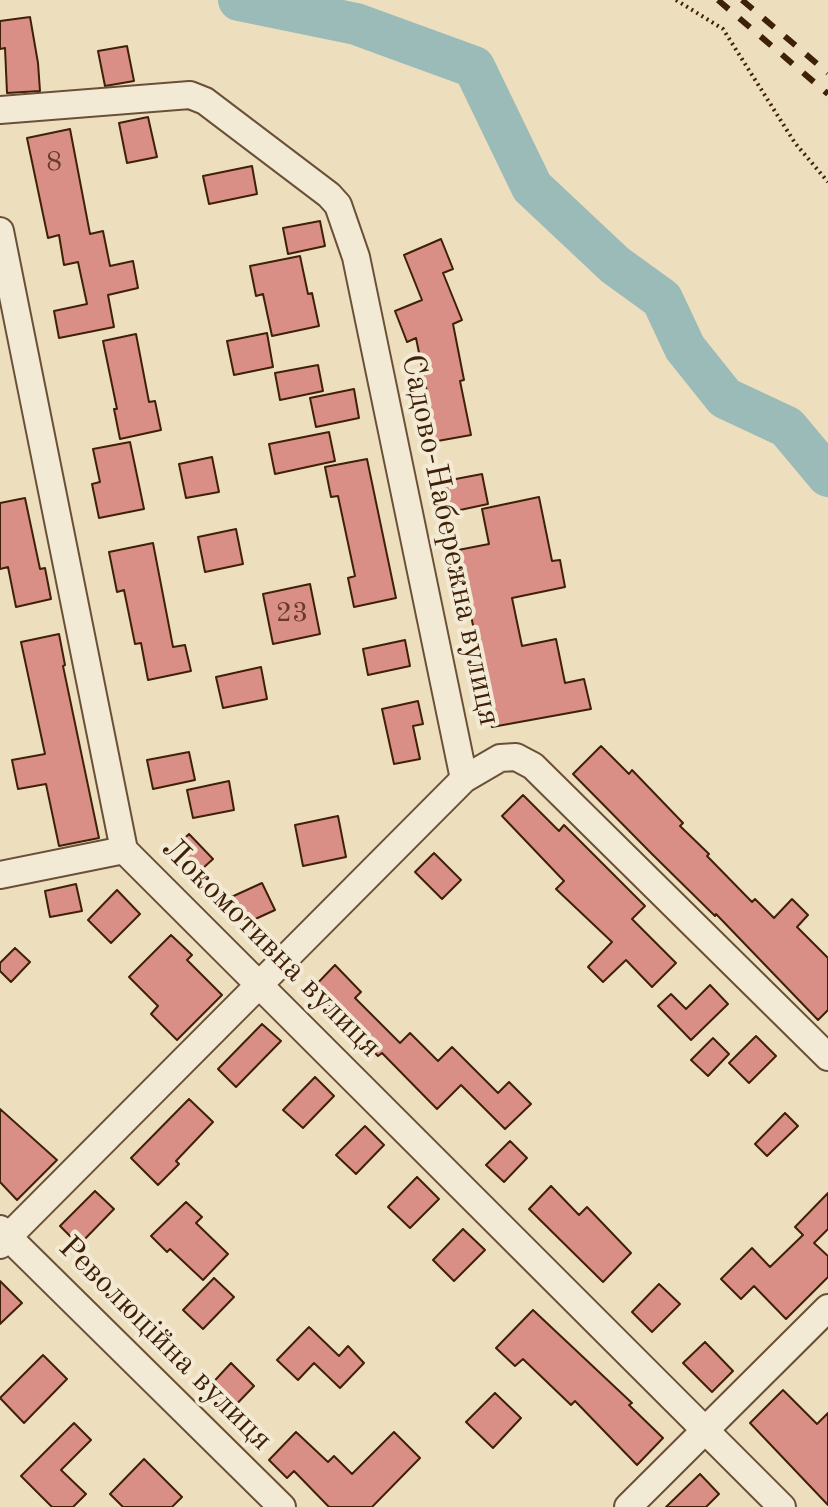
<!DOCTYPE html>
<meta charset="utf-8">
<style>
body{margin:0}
canvas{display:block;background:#eddebe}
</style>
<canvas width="828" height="1507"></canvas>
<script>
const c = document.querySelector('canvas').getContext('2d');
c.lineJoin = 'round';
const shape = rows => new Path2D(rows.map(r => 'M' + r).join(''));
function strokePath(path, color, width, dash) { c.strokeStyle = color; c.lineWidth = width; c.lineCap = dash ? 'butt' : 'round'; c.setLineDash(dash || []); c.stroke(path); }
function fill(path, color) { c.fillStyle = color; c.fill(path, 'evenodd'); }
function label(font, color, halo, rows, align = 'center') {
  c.font = font + ' "Old Standard TT",serif'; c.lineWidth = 8; c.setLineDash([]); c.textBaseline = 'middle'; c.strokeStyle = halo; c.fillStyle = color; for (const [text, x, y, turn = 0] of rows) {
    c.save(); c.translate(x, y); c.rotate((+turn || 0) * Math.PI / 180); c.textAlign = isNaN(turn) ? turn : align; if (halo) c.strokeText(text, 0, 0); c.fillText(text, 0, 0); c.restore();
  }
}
strokePath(shape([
 [239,0,356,24,474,67,532,187,615,265,662,299,685,348,725,398,787,427,828,476]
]), '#9abbb7', 42);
const building = shape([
 [30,17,38,63,40,91,7,93,5,48,0,49,0,21,30,17],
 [127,46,134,81,105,86,98,51,127,46],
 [148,117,157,157,127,163,119,123,148,117],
 [70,129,90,234,103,231,110,266,133,261,138,288,108,295,114,327,59,338,54,311,87,304,78,262,64,265,59,235,48,238,27,138,70,129],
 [252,166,257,194,209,204,203,176,252,166],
 [320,221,325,246,288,254,283,228,320,221],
 [441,239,453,269,443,273,462,320,453,324,464,380,460,381,471,435,432,442,426,408,430,407,416,338,407,342,395,311,422,300,404,255,441,239],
 [300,256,308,294,312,293,319,326,272,336,263,294,256,296,250,266,300,256],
 [267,333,273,367,234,375,227,341,267,333],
 [136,334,149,402,155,401,161,430,120,439,114,409,117,409,103,341,136,334],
 [318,365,323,391,280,400,275,373,318,365],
 [354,389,359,418,316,427,310,398,354,389],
 [329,432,335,461,275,474,269,444,329,432],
 [130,442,144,509,99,518,92,484,100,482,93,449,130,442],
 [212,457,219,492,186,498,179,464,212,457],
 [367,459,396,598,354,607,348,578,355,576,338,496,331,497,325,467,367,459],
 [482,474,488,504,446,513,440,482,482,474],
 [539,497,552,561,560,560,565,587,512,598,522,646,556,639,565,683,584,679,591,709,492,727,488,700,492,699,481,644,477,645,466,591,461,593,453,551,489,544,482,509,539,497],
 [25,498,40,569,45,568,51,599,16,607,8,567,0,569,0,503,25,498],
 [236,529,243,564,205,572,198,537,236,529],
 [153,543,173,647,185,645,191,671,148,680,141,643,135,644,124,590,117,592,109,552,153,543],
 [310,584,320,634,273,644,263,594,310,584],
 [59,634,65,665,63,666,99,838,59,846,46,784,18,789,12,760,45,754,21,642,59,634],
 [405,640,410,666,368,675,363,649,405,640],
 [261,667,267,699,223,708,216,677,261,667],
 [418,701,423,724,413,726,420,759,394,764,382,709,418,701],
 [601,746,629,774,632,770,683,823,680,826,709,854,707,856,752,902,755,899,774,918,792,899,808,915,797,927,828,958,828,1010,818,1020,716,914,715,916,652,854,573,774,601,746],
 [189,752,195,780,153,789,147,760,189,752],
 [229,781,234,810,193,818,187,790,229,781],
 [523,795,559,831,564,825,645,906,632,919,676,963,652,987,626,960,603,982,588,967,612,942,556,889,564,881,502,816,523,795],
 [338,816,346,857,303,866,295,825,338,816],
 [189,834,213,859,191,879,168,854,189,834],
 [434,853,461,880,442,899,415,872,434,853],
 [262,883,275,910,240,926,227,899,262,883],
 [76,884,82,911,50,917,45,891,76,884],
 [117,890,140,914,111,943,88,920,117,890],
 [171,935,192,955,187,960,222,995,177,1040,151,1014,158,1006,129,977,171,935],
 [15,948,30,962,11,982,0,971,0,963,15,948],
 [335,965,361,992,355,998,400,1043,410,1033,438,1061,452,1047,498,1093,509,1082,531,1104,505,1129,461,1085,437,1109,382,1053,378,1056,312,989,335,965],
 [710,985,728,1004,691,1040,658,1006,671,994,686,1009,710,985],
 [262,1024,281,1041,236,1087,218,1069,262,1024],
 [756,1036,776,1056,749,1083,729,1063,756,1036],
 [713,1038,729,1054,708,1076,691,1060,713,1038],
 [315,1077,334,1096,303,1128,283,1110,315,1077],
 [189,1099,213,1122,176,1161,179,1164,158,1185,131,1158,189,1099],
 [0,1109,57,1160,17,1200,0,1182,0,1109],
 [785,1113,798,1126,767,1156,755,1144,785,1113],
 [365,1126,384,1145,356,1174,336,1155,365,1126],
 [510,1141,527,1158,504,1182,486,1165,510,1141],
 [417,1177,439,1199,410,1228,388,1207,417,1177],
 [551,1186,579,1215,587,1207,631,1253,603,1282,529,1209,551,1186],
 [95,1191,114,1209,79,1245,60,1226,95,1191],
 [828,1193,828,1229,814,1243,828,1256,828,1277,786,1319,754,1286,741,1299,721,1279,752,1248,770,1267,803,1235,795,1227,828,1193],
 [186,1202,202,1217,196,1223,228,1254,203,1280,170,1249,167,1252,151,1236,186,1202],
 [463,1229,485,1250,454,1281,433,1260,463,1229],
 [214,1278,234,1297,203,1329,183,1310,214,1278],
 [0,1281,22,1303,0,1324,0,1281],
 [659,1284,680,1304,652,1332,632,1312,659,1284],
 [533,1310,616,1388,632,1403,629,1405,663,1438,637,1465,575,1401,571,1405,523,1359,515,1366,496,1348,533,1310],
 [309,1327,339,1356,348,1346,364,1363,340,1388,314,1363,298,1380,277,1360,309,1327],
 [705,1342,733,1371,712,1392,683,1363,705,1342],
 [43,1355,67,1379,24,1423,0,1398,43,1355],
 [231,1363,254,1386,229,1412,206,1390,231,1363],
 [783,1390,817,1424,828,1413,828,1505,750,1423,783,1390],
 [495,1393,521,1418,493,1448,466,1422,495,1393],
 [74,1423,91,1440,61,1470,86,1494,73,1507,52,1507,21,1476,74,1423],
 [296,1432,328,1462,334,1456,352,1474,394,1432,420,1458,372,1507,329,1507,294,1471,287,1478,269,1460,296,1432],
 [144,1459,182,1497,172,1507,123,1507,110,1494,144,1459],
 [700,1474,719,1494,706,1507,666,1507,700,1474]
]);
fill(building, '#da8f86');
strokePath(building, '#3f2008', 2);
const minor = shape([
 [0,110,190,95,205,101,329,195,338,205,356,257,464,779,500,758,516,757,533,766,828,1057],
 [0,231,124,850,782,1507],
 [0,875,124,850],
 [0,1229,282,1507],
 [0,1245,464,779],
 [628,1507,828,1308]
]);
strokePath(minor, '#6a5036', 30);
strokePath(shape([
 [676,0,723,29,795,143,828,182]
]), '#3f2008', 4, [2, 4]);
strokePath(minor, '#f3ead5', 26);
strokePath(shape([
 [718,0,828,94],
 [742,0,828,73]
]), '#3f2008', 6, [14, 14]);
label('28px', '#663c28', null, [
 ["8",54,163],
 ["23",292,614]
]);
label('32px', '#3f2008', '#f3ead5', [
 ["Садово-Набережна вулиця",450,540,78],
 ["Локомотивна вулиця",271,948,45],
 ["Революційна вулиця",165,1344,45]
]);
</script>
